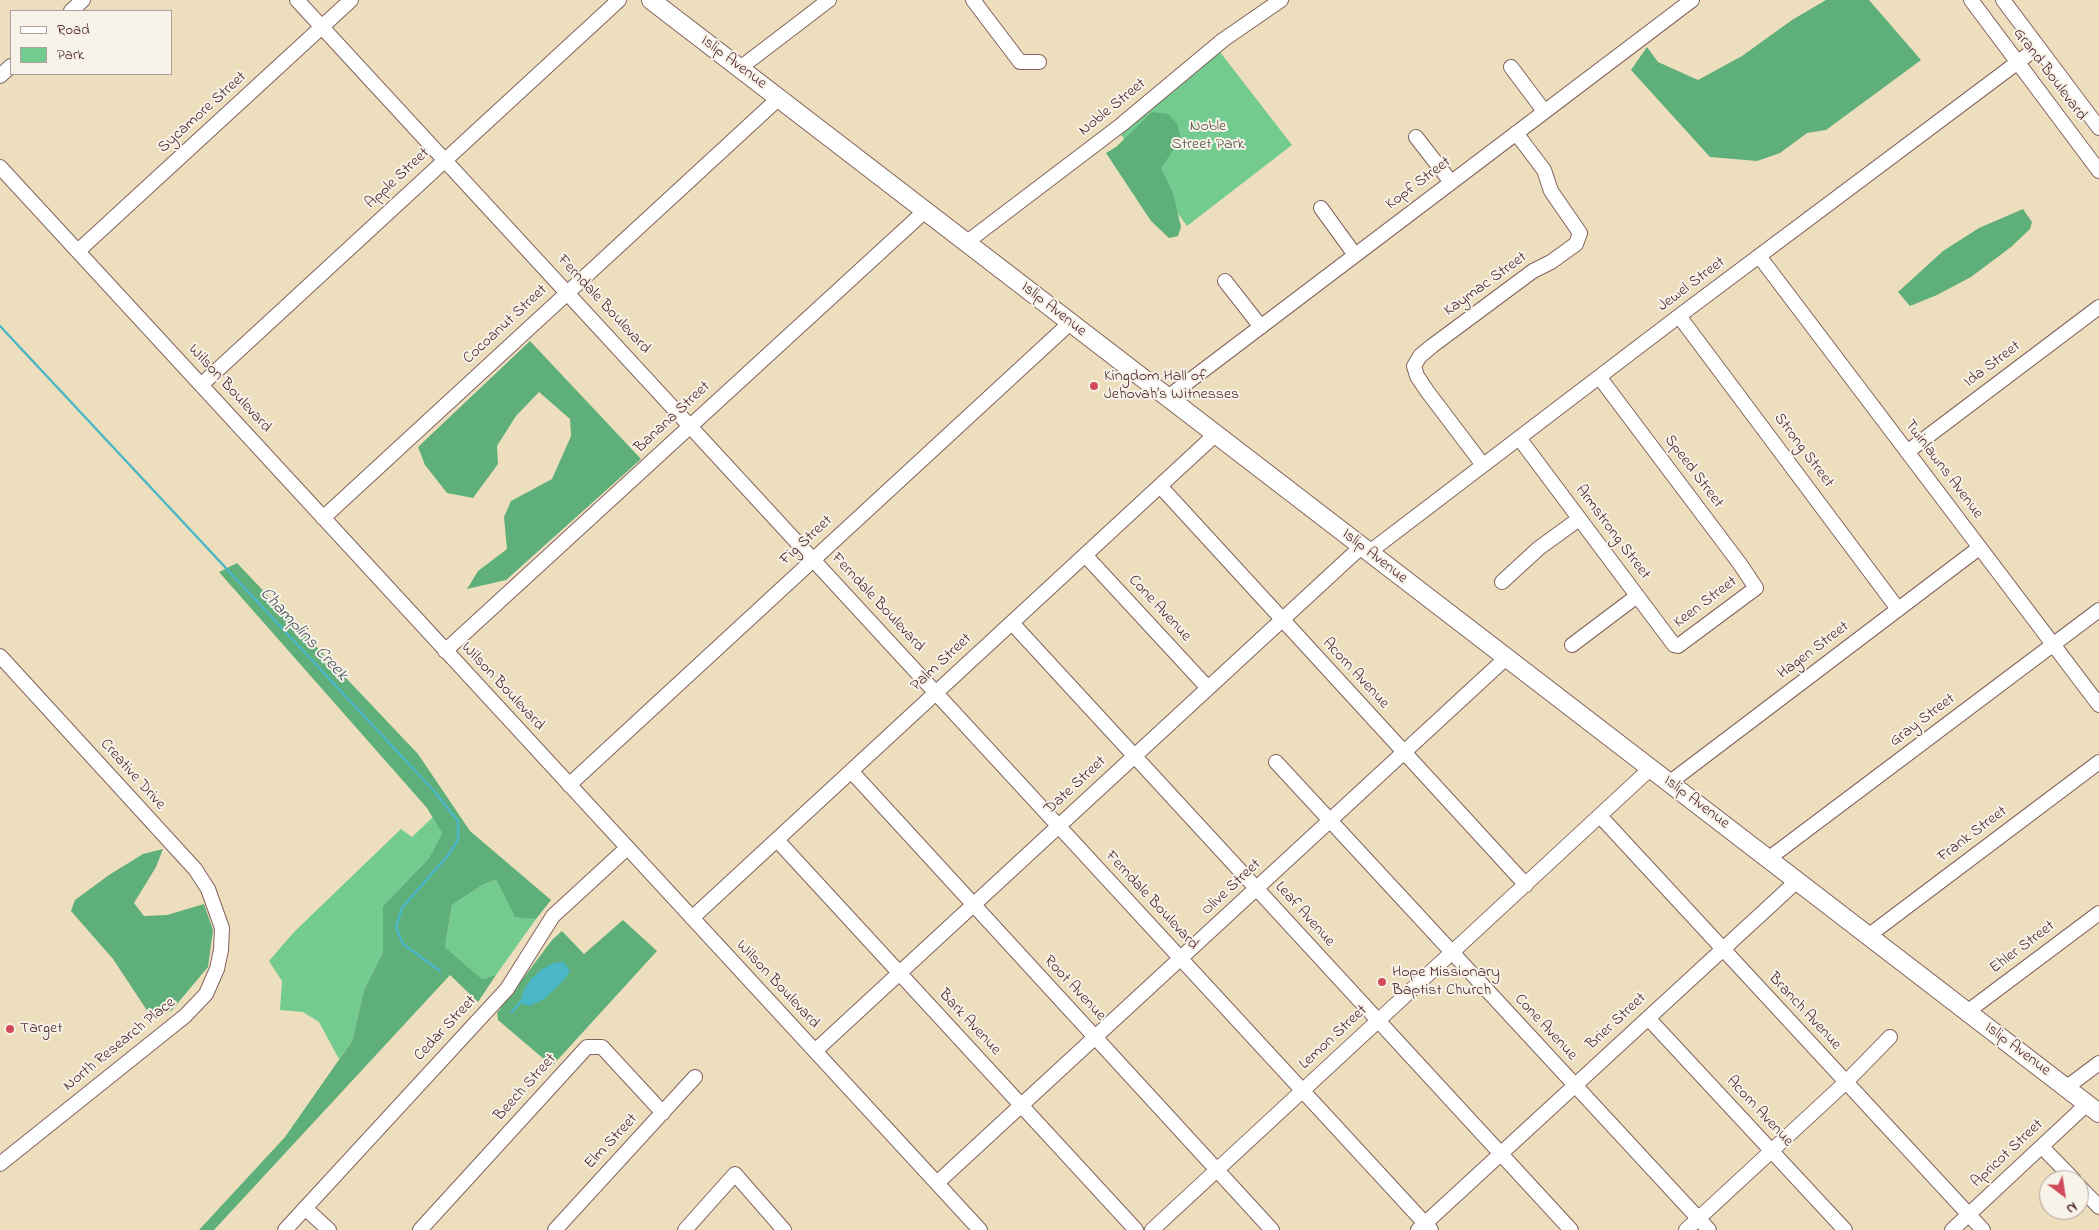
<!DOCTYPE html>
<meta charset="utf-8">
<style>
body{margin:0}
#map{position:relative;width:2099px;height:1230px;overflow:hidden;background:#eddfbd;font-family:"Indie Flower",sans-serif}
canvas{display:block}
.legend{position:absolute;left:10px;top:10px;width:162px;height:65px;box-sizing:border-box;background:#f7f3e8;border:1px solid #b29e9c;margin:0;padding:6px 9px;list-style:none;font-size:15px;color:#4a1f2b}
.legend li{display:flex;align-items:center;gap:10px;height:25px}
.legend b{width:25px;border:1px solid #b29e9c}
.north{position:absolute;left:2039px;top:1170px;width:50px;height:50px;box-sizing:border-box;background:#f7f3e8;border:1px solid #b29e9c;border-radius:50%;rotate:149deg;font-size:14px;font-weight:700;line-height:20px;text-align:center;color:#4a1f2b}
.north::after{content:'';display:block;margin:auto;width:18px;height:22px;background:#d1495b;clip-path:polygon(50% 0,100% 100%,50% 72%,0 100%)}
</style>
<div id="map">
<canvas width="2099" height="1230"></canvas>
<ul class="legend">
<li><b style="height:6px;background:#fff"></b>Road</li>
<li><b style="height:14px;background:#74cb90"></b>Park</li>
</ul>
<div class="north">N</div>
</div>
<script>
const c = document.querySelector('canvas').getContext('2d');
c.lineJoin = 'round';
function fill(path, color) { c.fillStyle = color; c.fill(path, 'evenodd'); }
const shape = rows => new Path2D(rows.map(r => 'M' + r).join(''));
function strokePath(path, color, width, dash) { c.strokeStyle = color; c.lineWidth = width; c.lineCap = dash ? 'butt' : 'round'; c.setLineDash(dash || []); c.stroke(path); }
function label(font, color, halo, rows, align = 'center') {
  c.font = font + ' "Indie Flower",sans-serif'; c.lineWidth = 4; c.setLineDash([]); c.textBaseline = 'middle'; c.strokeStyle = halo; c.fillStyle = color; for (const [text, x, y, turn = 0] of rows) {
    c.save(); c.translate(x, y); c.rotate((+turn || 0) * Math.PI / 180); c.textAlign = isNaN(turn) ? turn : align; if (halo) c.strokeText(text, 0, 0); c.fillText(text, 0, 0); c.restore();
  }
}
fill(shape([
 [1220,52,1292,145,1187,226,1119,132],
 [433,817,442,833,429,858,383,906,383,952,364,990,352,1041,339,1059,319,1022,303,1012,280,1010,282,981,269,961,294,932,401,829,412,837],
 [496,880,515,916,536,919,496,975,482,979,445,947,452,905,484,884]
]), '#74cb90');
fill(shape([
 [1826,0,1869,0,1921,60,1826,130,1807,133,1780,153,1757,161,1710,157,1631,70,1647,47,1658,62,1698,80,1742,56,1792,20],
 [1152,112,1168,114,1177,123,1181,139,1161,168,1173,193,1181,227,1178,236,1169,238,1151,221,1106,153,1116,147],
 [2023,209,2032,222,2030,229,2011,247,1971,277,1937,295,1910,306,1898,292,1943,251,1979,228],
 [530,341,641,459,506,580,467,589,478,571,507,549,504,517,511,501,552,479,571,436,570,419,539,392,516,416,497,446,498,464,473,498,447,493,425,465,418,447],
 [237,563,418,754,470,831,551,900,536,919,515,917,496,880,484,884,452,905,445,947,482,979,496,975,478,1002,450,975,214,1230,199,1230,285,1137,352,1041,364,990,383,952,383,906,429,858,442,833,427,808,219,572],
 [163,849,156,867,134,903,144,916,167,915,204,904,213,930,208,967,171,1011,152,1018,113,959,71,911,75,900,109,875,143,854],
 [623,920,657,951,552,1066,498,1020,497,1013,552,940,562,931,584,954]
]), '#5faf7a');
fill(shape([
 [564,962,570,971,563,981,543,1000,529,1006,520,1003,524,990,531,979,542,969,554,963]
]), '#4ab6c6');
strokePath(shape([
 [0,326,435,792,458,821,458,840,449,854,402,908,396,927,403,944,440,971],
 [512,1012,521,1001]
]), '#4ab6c6', 2.5);
const minor = shape([
 [297,0,1431,1230],
 [973,0,1020,62,1039,62],
 [1971,0,2099,171],
 [2003,0,2099,128],
 [71,11,83,0],
 [1511,67,1544,111],
 [740,68,829,0],
 [0,76,11,66],
 [1416,137,1451,182],
 [0,167,980,1230],
 [1321,208,1355,255],
 [967,242,1121,125,1223,40,1281,0],
 [78,251,351,0],
 [1759,256,2099,705],
 [1225,281,1261,327],
 [1679,316,1898,609],
 [201,385,619,0],
 [1168,397,1692,0],
 [1519,438,1674,645,1678,646,1756,588,1740,564,1600,378],
 [1907,452,2099,307],
 [1483,465,1427,391,1417,376,1414,366,1420,356,1432,346,1533,271,1551,262,1576,244,1580,233,1551,191,1544,170,1516,133],
 [1160,486,1526,885],
 [323,518,779,98],
 [1368,553,1679,316,2038,47],
 [1085,555,1208,688],
 [1502,582,1539,548,1579,519],
 [1012,623,1571,1230],
 [1572,645,1637,596],
 [445,651,925,211],
 [0,656,195,869,208,889,222,928,221,950,217,969,206,994,185,1016,0,1164],
 [1276,762,1709,1230],
 [851,771,1272,1230],
 [1669,783,1979,548],
 [569,785,1070,323],
 [1600,816,1983,1230],
 [777,840,1136,1230],
 [1768,859,2099,610],
 [692,918,1216,434],
 [1868,936,2099,762],
 [1967,1012,2099,913],
 [1648,1018,1845,1230],
 [815,1051,1361,547],
 [2067,1087,2099,1063],
 [2042,1147,2074,1180],
 [937,1183,1506,658],
 [2079,1186,2099,1207],
 [305,1208,329,1230],
 [285,1230,507,989,553,916,627,848],
 [420,1230,587,1047,602,1047,663,1113],
 [555,1230,695,1077],
 [685,1230,735,1174,784,1230],
 [1152,1230,1650,769],
 [1418,1230,1797,881],
 [1686,1230,1846,1082,1890,1037],
 [1952,1230,2087,1104]
]);
const major = shape([
 [651,0,2099,1113]
]);
strokePath(minor, '#83625e', 16);
strokePath(major, '#83625e', 20);
strokePath(minor, '#fff', 14);
strokePath(major, '#fff', 18);
for (const [x, y, r, color] of [
 [1094,386,5,"#d1495b"],
 [1382,982,5,"#d1495b"],
 [10,1029,5,"#d1495b"]
]) { const dot = new Path2D(); dot.arc(x, y, r, 0, 2 * Math.PI); c.fillStyle = color; c.fill(dot); strokePath(dot, '#f7f3e8', 2); }
label('16px', '#4a1f2b', '#f7f3e8', [
 ["Islip Avenue",733,63,37],
 ["Grand Boulevard",2049,75,53],
 ["Noble Street",1113,108,-39],
 ["Sycamore Street",203,113,-42],
 ["Apple Street",398,179,-43],
 ["Kopf Street",1419,184,-37],
 ["Kaymac Street",1486,285,-36],
 ["Jewel Street",1692,285,-37],
 ["Ferndale Boulevard",603,305,47],
 ["Islip Avenue",1053,310,38],
 ["Cocoanut Street",506,325,-43],
 ["Ida Street",1993,365,-37],
 ["Wilson Boulevard",229,389,47],
 ["Banana Street",673,418,-43],
 ["Strong Street",1803,451,53],
 ["Twinlawns Avenue",1943,470,53],
 ["Speed Street",1693,472,53],
 ["Armstrong Street",1612,533,53],
 ["Fig Street",807,541,-43],
 ["Islip Avenue",1374,557,38],
 ["Ferndale Boulevard",877,603,47],
 ["Keen Street",1706,603,-37],
 ["Cone Avenue",1159,609,47],
 ["Hagen Street",1814,651,-37],
 ["Palm Street",942,663,-43],
 ["Acorn Avenue",1355,674,47],
 ["Wilson Boulevard",502,687,47],
 ["Gray Street",1923,721,-37],
 ["Creative Drive",132,775,48],
 ["Date Street",1076,786,-43],
 ["Islip Avenue",1696,803,37],
 ["Frank Street",1973,835,-37],
 ["Olive Street",1232,888,-43],
 ["Ferndale Boulevard",1151,901,47],
 ["Leaf Avenue",1304,915,48],
 ["Ehler Street",2023,948,-37],
 ["Wilson Boulevard",777,985,47],
 ["Root Avenue",1074,989,47],
 ["Branch Avenue",1804,1012,47],
 ["Brier Street",1617,1022,-43],
 ["Bark Avenue",969,1023,47],
 ["Cone Avenue",1545,1028,47],
 ["Cedar Street",446,1029,-47],
 ["Lemon Street",1334,1038,-43],
 ["North Research Place",120,1045,-39],
 ["Islip Avenue",2017,1050,37],
 ["Beech Street",526,1088,-48],
 ["Acorn Avenue",1759,1112,47],
 ["Elm Street",612,1142,-47],
 ["Apricot Street",2008,1154,-43]
]);
label('16px', '#575349', '#f7f3e8', [
 ["Noble",1208,127],
 ["Street Park",1208,145]
]);
label('16px', '#4a1f2b', '#f7f3e8', [
 ["Kingdom Hall of",1104,377],
 ["Jehovah’s Witnesses",1104,395],
 ["Hope Missionary",1392,973],
 ["Baptist Church",1392,991],
 ["Target",20,1029]
], 'left');
label('italic 18px', '#4a5461', '#f7f3e8', [
 ["Champlins Creek",303,635,47]
]);
</script>
